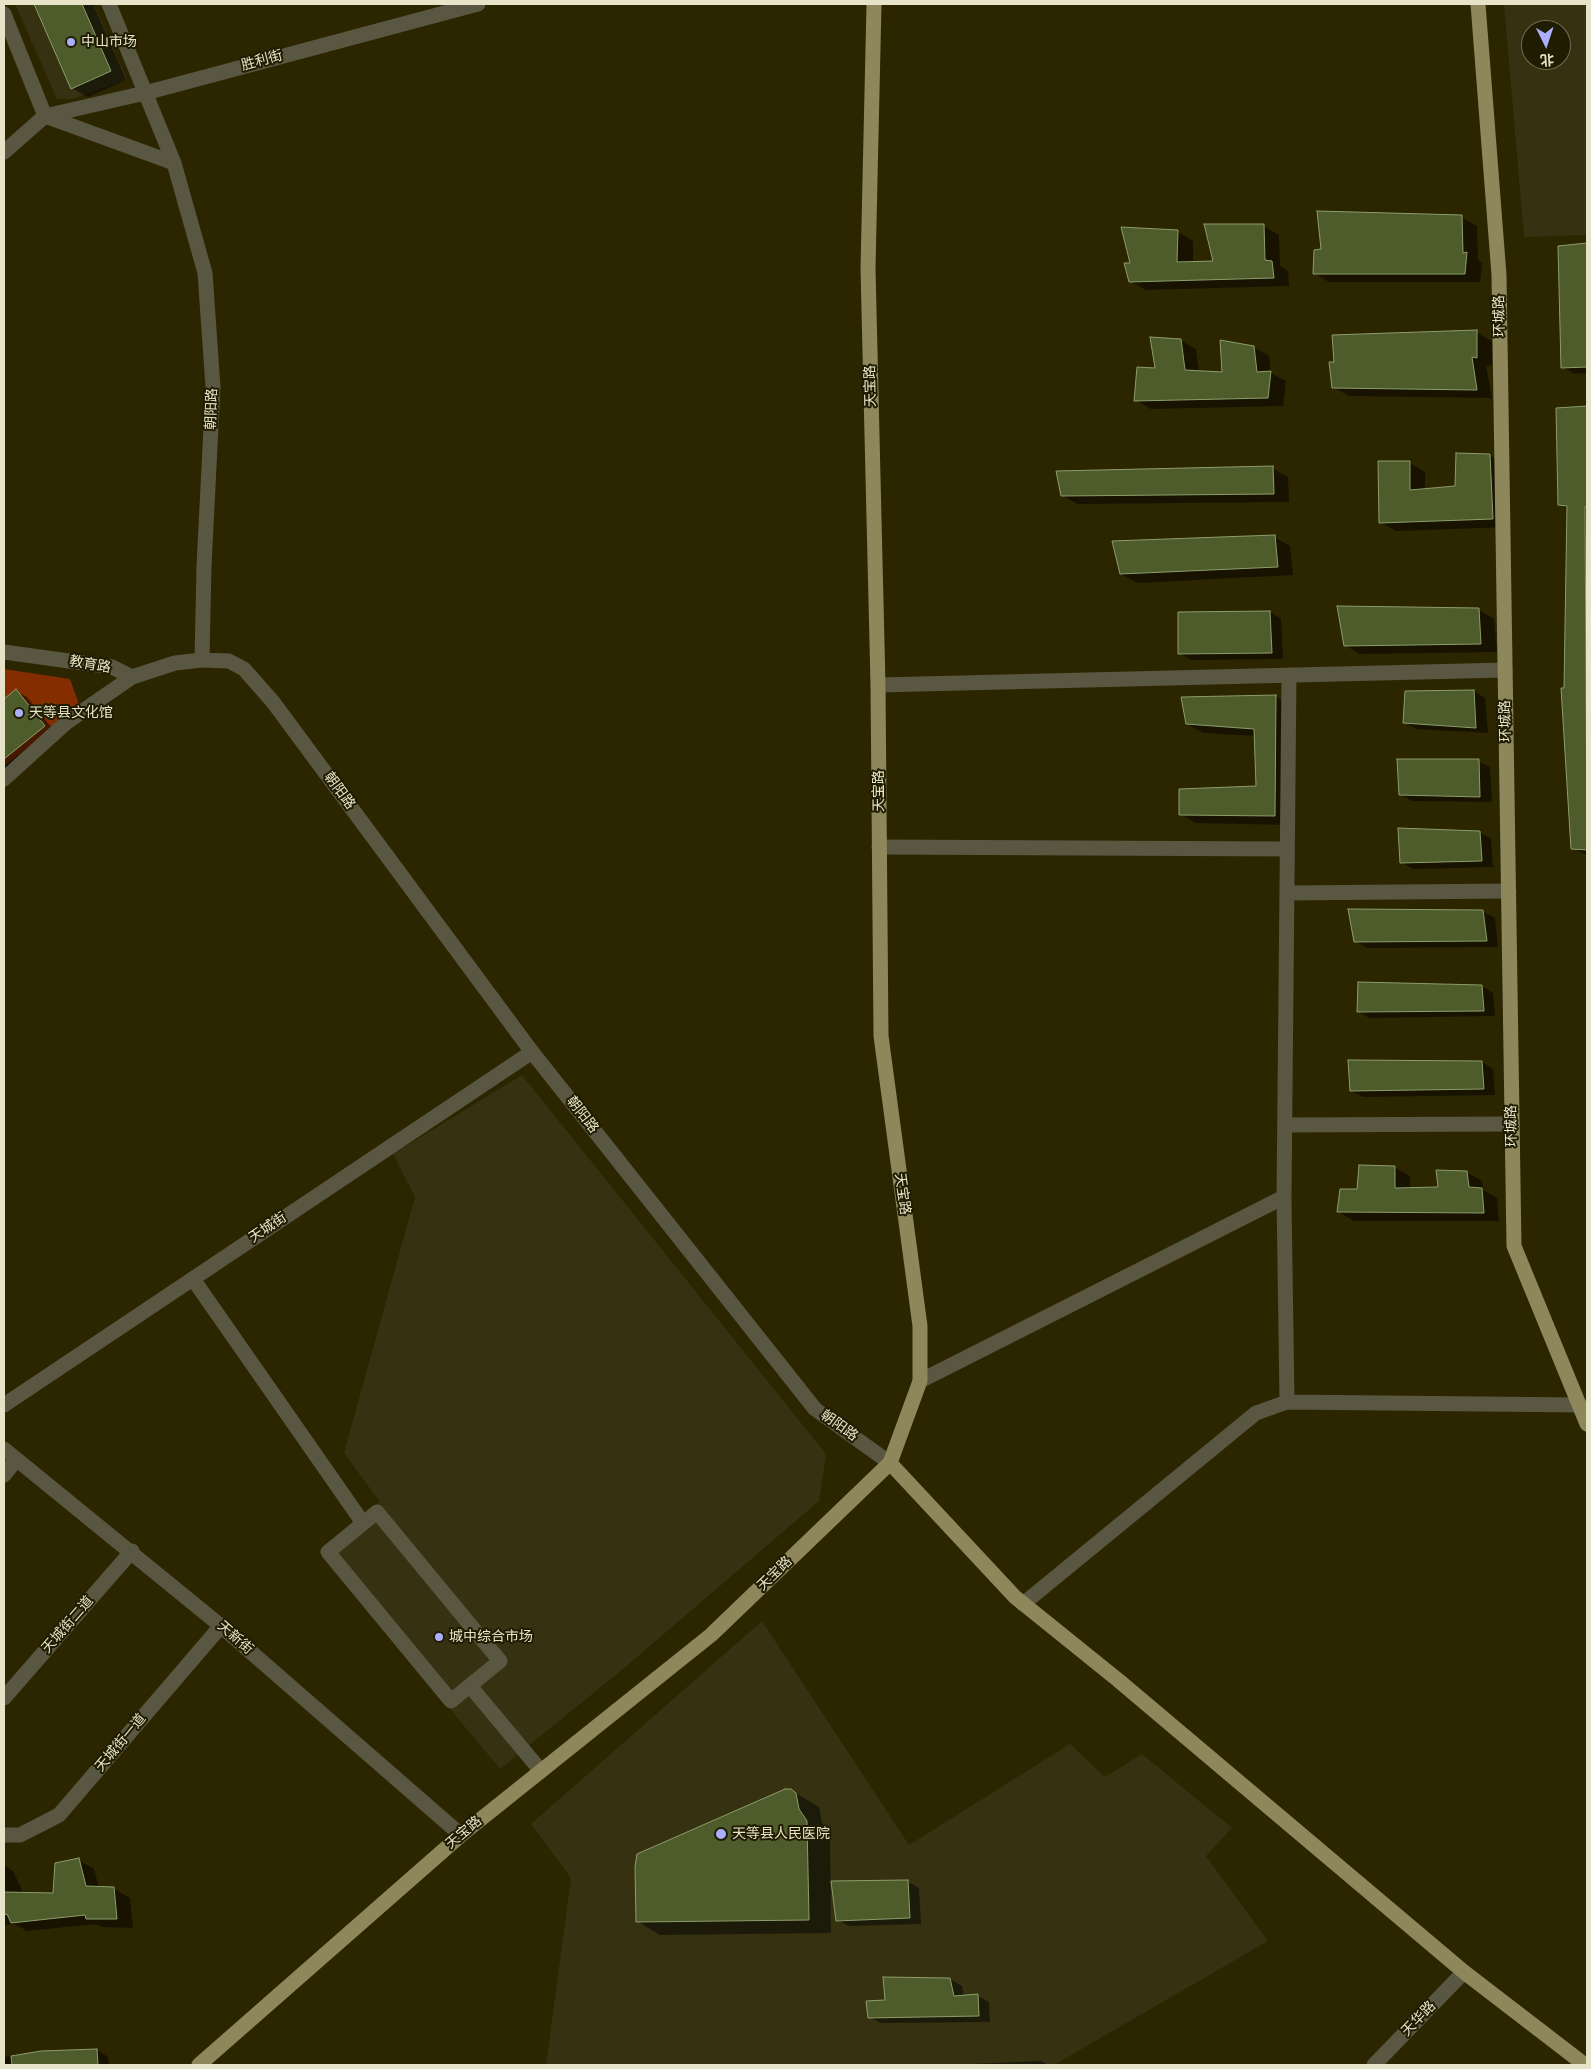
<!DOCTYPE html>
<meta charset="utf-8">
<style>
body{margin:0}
#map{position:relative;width:1591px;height:2069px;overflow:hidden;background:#2b2500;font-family:Signika,"Noto Sans SC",sans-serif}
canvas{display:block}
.frame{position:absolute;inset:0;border:5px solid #e6e3c8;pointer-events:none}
.north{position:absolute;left:1521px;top:20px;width:50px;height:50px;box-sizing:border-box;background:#1f1c02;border:1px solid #6f6c51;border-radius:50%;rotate:176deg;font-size:14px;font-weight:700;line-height:20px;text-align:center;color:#e6e3c8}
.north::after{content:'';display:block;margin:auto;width:18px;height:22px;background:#acaffb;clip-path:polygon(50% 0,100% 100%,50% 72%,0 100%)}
</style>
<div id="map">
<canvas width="1591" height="2069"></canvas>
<div class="frame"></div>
<div class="north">北</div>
</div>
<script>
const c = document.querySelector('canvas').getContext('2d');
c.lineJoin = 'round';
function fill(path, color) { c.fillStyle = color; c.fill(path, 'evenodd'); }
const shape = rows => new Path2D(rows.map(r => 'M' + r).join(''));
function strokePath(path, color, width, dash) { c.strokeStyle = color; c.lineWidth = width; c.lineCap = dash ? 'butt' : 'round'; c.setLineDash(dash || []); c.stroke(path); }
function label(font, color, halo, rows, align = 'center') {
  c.font = font + ' Signika,"Noto Sans SC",sans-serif'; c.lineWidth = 4; c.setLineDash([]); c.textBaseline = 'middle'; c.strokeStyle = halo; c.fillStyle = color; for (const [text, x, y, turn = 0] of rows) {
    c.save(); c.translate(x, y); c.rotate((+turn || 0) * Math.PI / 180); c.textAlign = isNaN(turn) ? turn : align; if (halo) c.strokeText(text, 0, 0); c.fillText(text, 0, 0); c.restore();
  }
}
fill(shape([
 [15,4,94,4,127,80,72,99,57,99],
 [1504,4,1587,4,1587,235,1524,237],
 [1531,30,1561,30,1561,60,1531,60],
 [522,1075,826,1454,819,1501,623,1669,500,1769,319,1552,380,1502,344,1453,415,1197,393,1154],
 [762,1621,909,1845,1070,1744,1105,1777,1142,1754,1232,1828,1206,1856,1268,1941,1054,2065,546,2065,571,1878,531,1824]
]), '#363111');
fill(shape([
 [4,669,70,679,80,707,4,766]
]), '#832d00');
fill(shape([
 [36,4,93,4,126,80,88,97,72,88],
 [1461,217,1477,226,1478,260,1482,263,1480,282,1329,282,1314,273],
 [1263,226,1279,235,1280,266,1288,271,1289,286,1146,290,1130,281,1132,264,1178,232,1193,241,1193,263,1214,263],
 [1587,245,1587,373,1574,374,1563,367,1559,247],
 [1476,332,1492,341,1492,366,1486,365,1492,398,1349,396,1333,387],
 [1180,340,1196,349,1199,372,1224,373,1253,347,1269,356,1271,373,1286,381,1283,406,1151,409,1136,400],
 [1587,407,1587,855,1572,848,1566,689,1568,509,1560,504,1557,410],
 [1489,455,1505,464,1508,527,1396,531,1380,522,1410,463,1425,472,1425,490,1456,488],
 [1272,468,1288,477,1289,502,1077,504,1062,495],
 [1274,537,1290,546,1293,575,1137,583,1121,574],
 [1479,610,1494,619,1497,652,1360,654,1345,645],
 [1270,612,1281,619,1283,659,1191,660,1179,653],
 [16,691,27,697,56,733,4,774,4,700],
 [1474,691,1485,698,1488,733,1416,729,1404,722],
 [1275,696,1291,705,1290,825,1196,823,1180,814,1257,787,1256,736,1203,733,1187,724],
 [1478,761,1490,767,1492,802,1412,801,1400,794],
 [1480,832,1491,839,1493,867,1413,869,1401,862],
 [1483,912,1495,918,1498,947,1367,948,1355,941],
 [1482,986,1493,993,1495,1016,1369,1018,1358,1011],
 [1482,1062,1493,1069,1495,1095,1363,1097,1351,1091],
 [1394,1167,1410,1176,1410,1189,1439,1188,1466,1172,1482,1181,1483,1190,1497,1198,1499,1221,1354,1221,1338,1212,1358,1191],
 [791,1790,819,1807,822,1823,830,1835,831,1933,660,1935,637,1921],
 [78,1860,94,1869,99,1888,114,1889,130,1898,133,1928,102,1927,96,1924,27,1931,15,1924,4,1925,4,1865,13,1871,24,1894,54,1894],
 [907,1881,919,1888,921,1924,849,1926,838,1920],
 [950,1979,962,1986,964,1996,978,1996,989,2002,990,2022,881,2023,869,2017,886,2001],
 [97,2050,108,2057,109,2065,4,2065,4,2057,41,2052],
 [1041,2061,1048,2065,945,2065]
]), '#0007');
const building = shape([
 [34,4,82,4,111,71,71,89,34,4],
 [1317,211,1462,215,1463,253,1467,252,1465,274,1313,274,1314,250,1321,249,1317,211],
 [1204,224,1264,224,1265,260,1272,261,1274,278,1129,282,1124,263,1130,263,1121,227,1178,230,1177,262,1213,261,1204,224],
 [1587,243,1587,367,1561,368,1558,246,1587,243],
 [1477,330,1477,358,1472,357,1477,390,1332,388,1329,362,1334,362,1332,335,1477,330],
 [1150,337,1181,339,1185,370,1222,372,1220,340,1254,346,1257,372,1271,371,1268,398,1134,401,1137,367,1155,368,1150,337],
 [1587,406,1587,507,1585,507,1587,850,1571,849,1561,688,1564,688,1567,506,1558,505,1556,408,1587,406],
 [1456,453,1490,454,1493,519,1379,523,1378,461,1410,461,1410,490,1455,486,1456,453],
 [1273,466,1274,494,1061,496,1056,471,1273,466],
 [1275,535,1278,567,1120,574,1112,541,1275,535],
 [1337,606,1479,608,1481,644,1344,646,1337,606],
 [1270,611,1272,653,1178,654,1178,612,1270,611],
 [16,689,45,726,4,759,4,699,16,689],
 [1474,690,1476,728,1403,723,1405,691,1474,690],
 [1276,695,1275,816,1179,815,1179,789,1256,786,1254,729,1186,724,1181,697,1276,695],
 [1397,759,1479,759,1480,797,1399,795,1397,759],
 [1398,828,1480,831,1482,861,1400,863,1398,828],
 [1348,909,1483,910,1487,941,1354,942,1348,909],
 [1358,982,1482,985,1484,1011,1357,1012,1358,982],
 [1348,1060,1482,1061,1484,1089,1350,1091,1348,1060],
 [1359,1165,1395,1166,1395,1188,1438,1187,1436,1170,1467,1171,1469,1187,1482,1188,1484,1213,1337,1212,1340,1189,1357,1189,1359,1165],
 [785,1789,791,1789,796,1793,799,1809,807,1821,809,1920,636,1922,635,1867,637,1854,785,1789],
 [79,1858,86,1886,114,1887,117,1919,86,1919,85,1915,11,1923,7,1914,4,1915,4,1892,53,1893,55,1863,79,1858],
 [908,1880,910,1918,836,1921,831,1881,908,1880],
 [883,1977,950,1978,954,1996,978,1994,979,2016,868,2018,866,2001,885,2000,883,1977],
 [97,2049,98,2065,12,2065,11,2056,41,2051,97,2049]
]);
fill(building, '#4e5b2b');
strokePath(building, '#8d9d6a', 1);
strokePath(shape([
 [109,4,174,163,205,273,213,387,204,566,202,660],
 [4,14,45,116,174,163],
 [4,152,45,116,145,93,478,4],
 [4,652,112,667,132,677,175,663,202,660,229,661,244,669,273,702,532,1052,815,1409,890,1463],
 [878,685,1505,670],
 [4,779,67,722,132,677],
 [879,847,1287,849],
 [1287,893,1509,891],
 [1285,1125,1512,1124],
 [193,1279,363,1523],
 [920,1381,1284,1197],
 [1287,1402,1284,1197,1289,675],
 [4,1405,532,1052],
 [4,1449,221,1626,461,1835],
 [4,1475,16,1460],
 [377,1512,500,1661,451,1701,328,1552,377,1512],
 [1023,1604,1256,1413,1287,1402,1580,1405],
 [470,1686,541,1771],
 [4,1698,132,1551],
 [4,1835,20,1835,59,1815,221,1626],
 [1374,2065,1464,1972]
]), '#595641', 15);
strokePath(shape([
 [1478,4,1499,275,1514,1246,1587,1424],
 [890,1463,1015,1597,1118,1680,1464,1972,1585,2065],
 [199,2065,461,1835,711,1635,890,1463,920,1381,920,1326,881,1036,878,685,868,268,874,4]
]), '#8d875b', 15);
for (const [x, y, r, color] of [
 [71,42,5,"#acaffb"],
 [19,713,5,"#acaffb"],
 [439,1637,5,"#acaffb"],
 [721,1834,6,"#acaffb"]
]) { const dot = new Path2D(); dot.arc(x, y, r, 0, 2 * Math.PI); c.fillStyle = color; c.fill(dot); strokePath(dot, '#1f1c02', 2); }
label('14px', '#e6e3c8', '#1f1c02', [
 ["中山市场",81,42],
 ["天等县文化馆",29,713],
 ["城中综合市场",449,1637],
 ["天等县人民医院",732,1834]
], 'left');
label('14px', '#e6e3c8', '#1f1c02', [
 ["胜利街",262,61,-15],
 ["环城路",1500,316,-91],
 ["天宝路",871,386,-91],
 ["朝阳路",212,409,-88],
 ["教育路",90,665,10],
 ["环城路",1506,721,-91],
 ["朝阳路",339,791,54],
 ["天宝路",879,791,-90],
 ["朝阳路",582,1115,52],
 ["环城路",1512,1126,-91],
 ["天宝路",902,1194,82],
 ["天城街",268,1228,-34],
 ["朝阳路",839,1426,36],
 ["天宝路",775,1574,-44],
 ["天城街二道",68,1625,-49],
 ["天新街",235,1638,41],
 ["天城街一道",121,1743,-50],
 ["天宝路",464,1833,-40],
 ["天华路",1419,2019,-46]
]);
</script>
